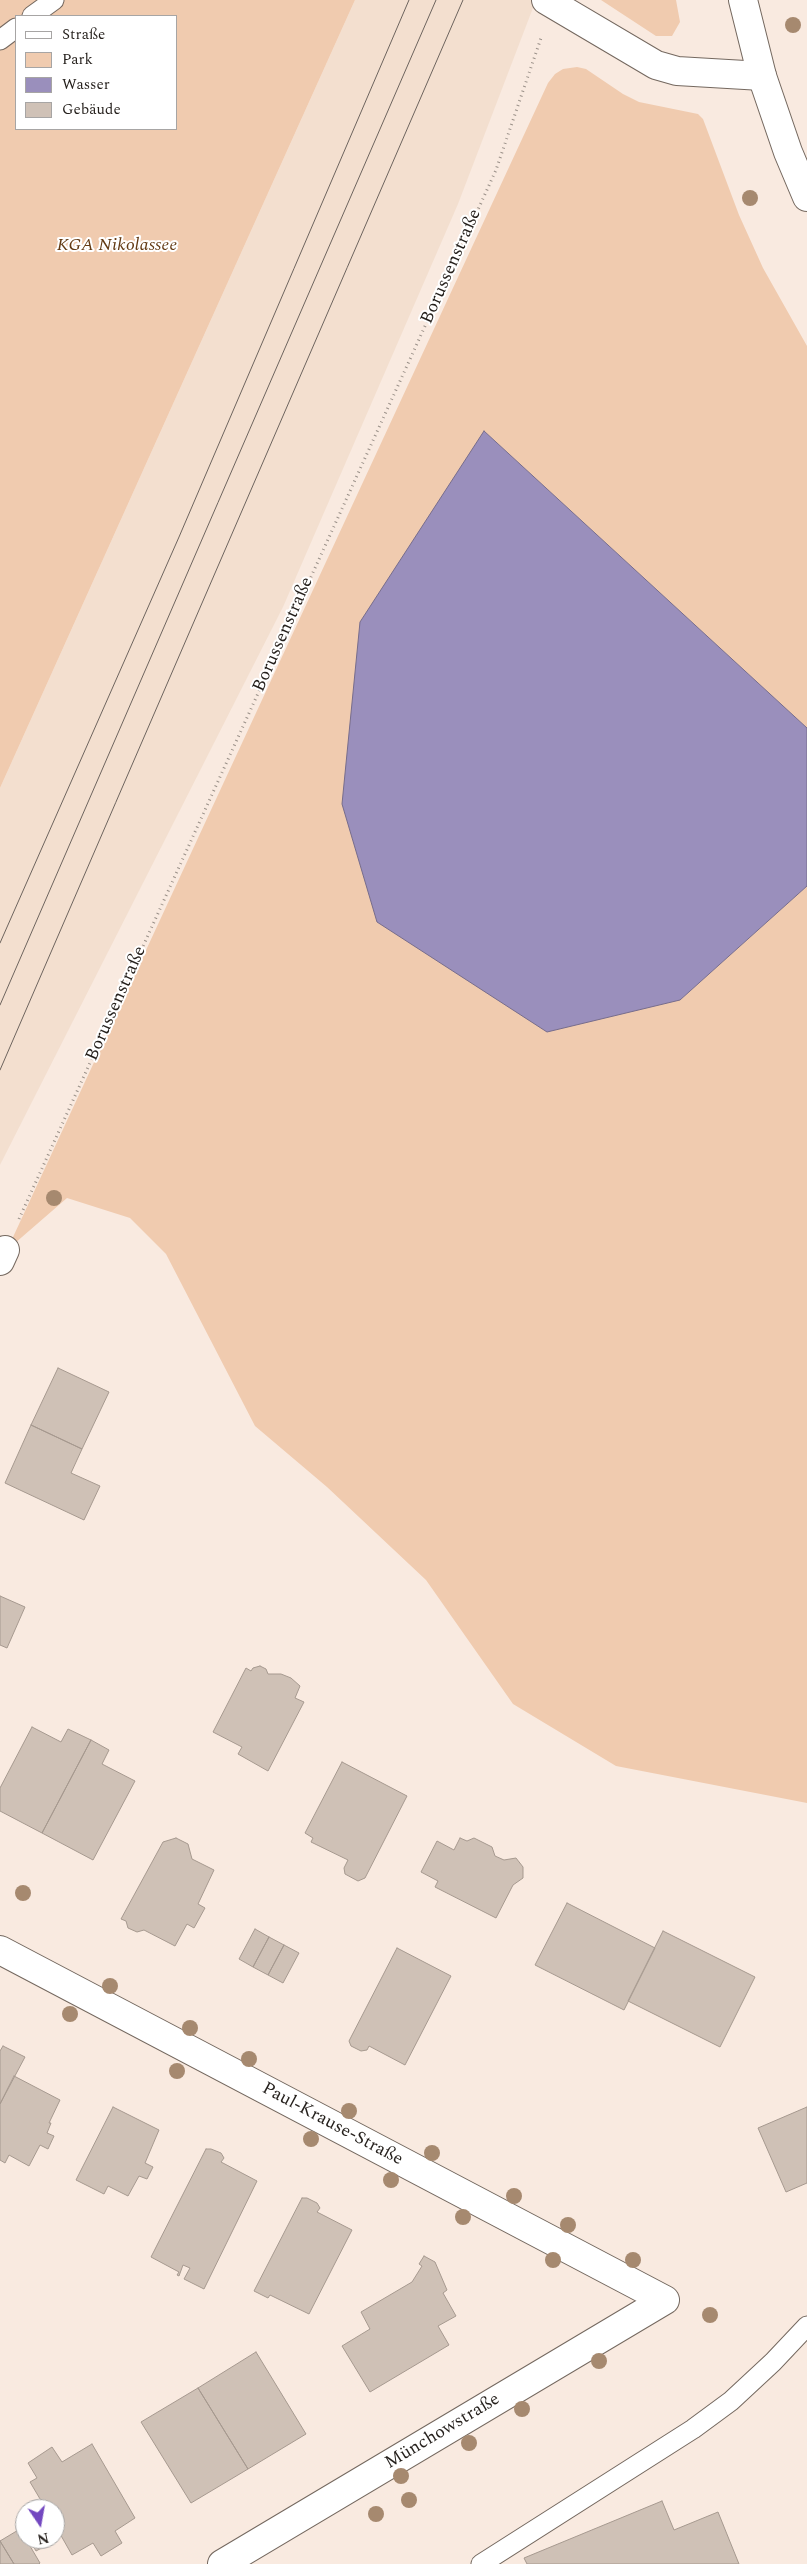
<!DOCTYPE html>
<meta charset="utf-8">
<style>
body{margin:0}
#map{position:relative;width:807px;height:2564px;overflow:hidden;background:#f9eae0;font-family:Spectral,serif}
canvas{display:block}
.legend{position:absolute;left:15px;top:15px;width:162px;height:115px;box-sizing:border-box;background:#fff;border:1px solid #a7a5a4;margin:0;padding:6px 9px;list-style:none;font-size:15px;color:#241f1b}
.legend li{display:flex;align-items:center;gap:10px;height:25px}
.legend b{width:25px;border:1px solid #a7a5a4}
.north{position:absolute;left:15px;top:2499px;width:50px;height:50px;box-sizing:border-box;background:#fff;border:1px solid #a7a5a4;border-radius:50%;rotate:168deg;font-size:14px;font-weight:700;line-height:20px;text-align:center;color:#241f1b}
.north::after{content:'';display:block;margin:auto;width:18px;height:22px;background:#7348c0;clip-path:polygon(50% 0,100% 100%,50% 72%,0 100%)}
</style>
<div id="map">
<canvas width="807" height="2564"></canvas>
<ul class="legend">
<li><b style="height:6px;background:#fff"></b>Straße</li>
<li><b style="height:14px;background:#f0cbaf"></b>Park</li>
<li><b style="height:14px;background:#9a8fbc"></b>Wasser</li>
<li><b style="height:14px;background:#cfc1b6"></b>Gebäude</li>
</ul>
<div class="north">N</div>
</div>
<script>
const c = document.querySelector('canvas').getContext('2d');
c.lineJoin = 'round';
function fill(path, color) { c.fillStyle = color; c.fill(path, 'evenodd'); }
const shape = rows => new Path2D(rows.map(r => 'M' + r).join(''));
function strokePath(path, color, width, dash) { c.strokeStyle = color; c.lineWidth = width; c.lineCap = dash ? 'butt' : 'round'; c.setLineDash(dash || []); c.stroke(path); }
function label(font, color, halo, rows, align = 'center') {
  c.font = font + ' Spectral,serif'; c.lineWidth = 4; c.setLineDash([]); c.textBaseline = 'middle'; c.strokeStyle = halo; c.fillStyle = color; for (const [text, x, y, turn = 0] of rows) {
    c.save(); c.translate(x, y); c.rotate((+turn || 0) * Math.PI / 180); c.textAlign = isNaN(turn) ? turn : align; if (halo) c.strokeText(text, 0, 0); c.fillText(text, 0, 0); c.restore();
  }
}
fill(shape([
 [355,0,536,0,458,204,283,607,0,1165,0,788]
]), '#f3dfcf');
fill(shape([
 [0,0,355,0,0,788],
 [16,16,176,16,176,129,16,129],
 [601,0,676,0,680,22,672,36,656,36],
 [577,67,586,69,623,94,639,102,698,114,703,119,739,215,763,268,807,346,807,728,484,431,680,1000,807,886,807,1803,616,1766,513,1704,426,1580,327,1487,255,1426,166,1254,130,1218,67,1198,7,1250,548,83,555,74,563,69]
]), '#f0cbaf');
const water = shape([
 [484,431,807,728,807,886,680,1000,547,1032,377,922,342,804,360,622,484,431]
]);
fill(water, '#9a8fbc');
strokePath(water, '#776d8c', 1);
const building = shape([
 [58,1368,109,1392,82,1449,31,1425,58,1368],
 [31,1425,82,1449,71,1473,100,1486,84,1520,5,1483,31,1425],
 [0,1596,25,1607,7,1648,0,1645,0,1596],
 [260,1666,266,1669,268,1674,281,1674,291,1678,300,1686,295,1698,304,1702,268,1771,238,1754,242,1747,213,1732,246,1668,251,1671,253,1668,260,1666],
 [32,1727,61,1742,68,1729,91,1740,42,1833,0,1811,0,1788,32,1727],
 [91,1740,109,1750,102,1764,135,1781,93,1860,42,1833,91,1740],
 [342,1762,407,1796,365,1878,358,1881,345,1874,344,1868,348,1860,311,1842,313,1838,305,1833,342,1762],
 [176,1838,188,1844,192,1859,214,1870,198,1904,205,1908,194,1928,187,1924,175,1946,144,1930,137,1932,128,1928,126,1921,121,1919,163,1842,176,1838],
 [460,1838,467,1841,474,1838,492,1847,495,1856,504,1860,516,1858,523,1867,523,1878,513,1885,496,1918,435,1887,438,1881,421,1872,437,1841,454,1850,460,1838],
 [567,1903,655,1948,624,2010,535,1965,567,1903],
 [255,1929,269,1937,253,1967,239,1959,255,1929],
 [663,1931,755,1977,720,2047,628,2001,663,1931],
 [269,1937,284,1945,268,1975,253,1967,269,1937],
 [284,1945,299,1953,283,1983,268,1975,284,1945],
 [397,1948,451,1976,405,2065,369,2046,367,2050,361,2051,351,2046,349,2041,397,1948],
 [3,2046,25,2057,0,2104,0,2051,3,2046],
 [14,2076,60,2100,49,2123,51,2123,47,2133,54,2136,48,2149,40,2145,29,2166,9,2155,5,2163,0,2160,0,2104,14,2076],
 [113,2107,159,2130,145,2163,153,2167,147,2179,139,2176,128,2196,108,2186,104,2194,76,2180,113,2107],
 [807,2107,807,2183,786,2192,758,2128,807,2107],
 [206,2149,211,2149,221,2153,224,2158,221,2162,257,2181,204,2289,184,2279,190,2268,183,2265,179,2276,177,2275,179,2272,151,2257,206,2149],
 [302,2198,307,2198,317,2203,320,2208,317,2212,352,2230,309,2314,270,2295,268,2298,254,2291,302,2198],
 [424,2256,435,2262,447,2290,443,2293,456,2316,438,2326,449,2345,370,2392,342,2346,370,2329,361,2312,412,2282,422,2266,419,2264,424,2256],
 [256,2352,306,2434,248,2469,198,2388,256,2352],
 [198,2388,248,2469,191,2503,141,2422,198,2388],
 [92,2444,135,2518,115,2531,122,2543,101,2556,93,2543,72,2555,55,2525,55,2509,46,2509,30,2482,37,2478,28,2463,52,2447,62,2462,92,2444],
 [662,2501,674,2530,718,2512,739,2564,527,2564,524,2558,662,2501],
 [25,2519,25,2533,19,2523,25,2519],
 [20,2529,40,2563,39,2564,14,2564,0,2541,20,2529],
 [29,2539,49,2539,51,2543,36,2551,29,2539],
 [0,2541,14,2564,0,2564,0,2541]
]);
fill(building, '#cfc1b6');
strokePath(building, '#a6998f', 1);
const lane = shape([
 [32,16,54,0],
 [0,40,16,28],
 [481,2564,693,2429,731,2401,773,2362,807,2326]
]);
const street = shape([
 [546,0,656,65,677,71,762,76],
 [0,1261,5,1250],
 [0,1950,665,2300],
 [222,2564,665,2300]
]);
const secondary = shape([
 [743,0,762,76,788,152,807,197]
]);
strokePath(lane, '#74685f', 21);
strokePath(street, '#74685f', 30);
strokePath(secondary, '#74685f', 30);
strokePath(shape([
 [19,1219,496,170,541,38]
]), '#9b9189', 3, [1, 4]);
strokePath(lane, '#fff', 19);
strokePath(street, '#fff', 28);
strokePath(secondary, '#fff', 28);
strokePath(shape([
 [0,943,179,537,409,0],
 [0,1005,436,0],
 [0,1070,463,0]
]), '#6d645e', 1);
c.fillStyle = '#a6896f';
for (const [x, y] of [
 [793,25],
 [750,198],
 [54,1198],
 [23,1893],
 [110,1986],
 [70,2014],
 [190,2028],
 [249,2059],
 [177,2071],
 [349,2111],
 [311,2139],
 [432,2153],
 [391,2180],
 [514,2196],
 [463,2217],
 [568,2225],
 [553,2260],
 [633,2260],
 [710,2315],
 [599,2361],
 [522,2409],
 [469,2443],
 [401,2476],
 [409,2500],
 [376,2514]
]) { c.beginPath(); c.arc(x, y, 8, 0, 2 * Math.PI); c.fill(); }
label('italic 18px', '#633a13', '#fff', [
 ["KGA Nikolassee",117,246]
]);
label('18px', '#241f1b', '#fff', [
 ["Borussenstraße",452,267,-66],
 ["Borussenstraße",284,635,-66],
 ["Borussenstraße",117,1004,-66],
 ["Paul-Krause-Straße",332,2125,28],
 ["Münchowstraße",443,2432,-31]
]);
</script>
